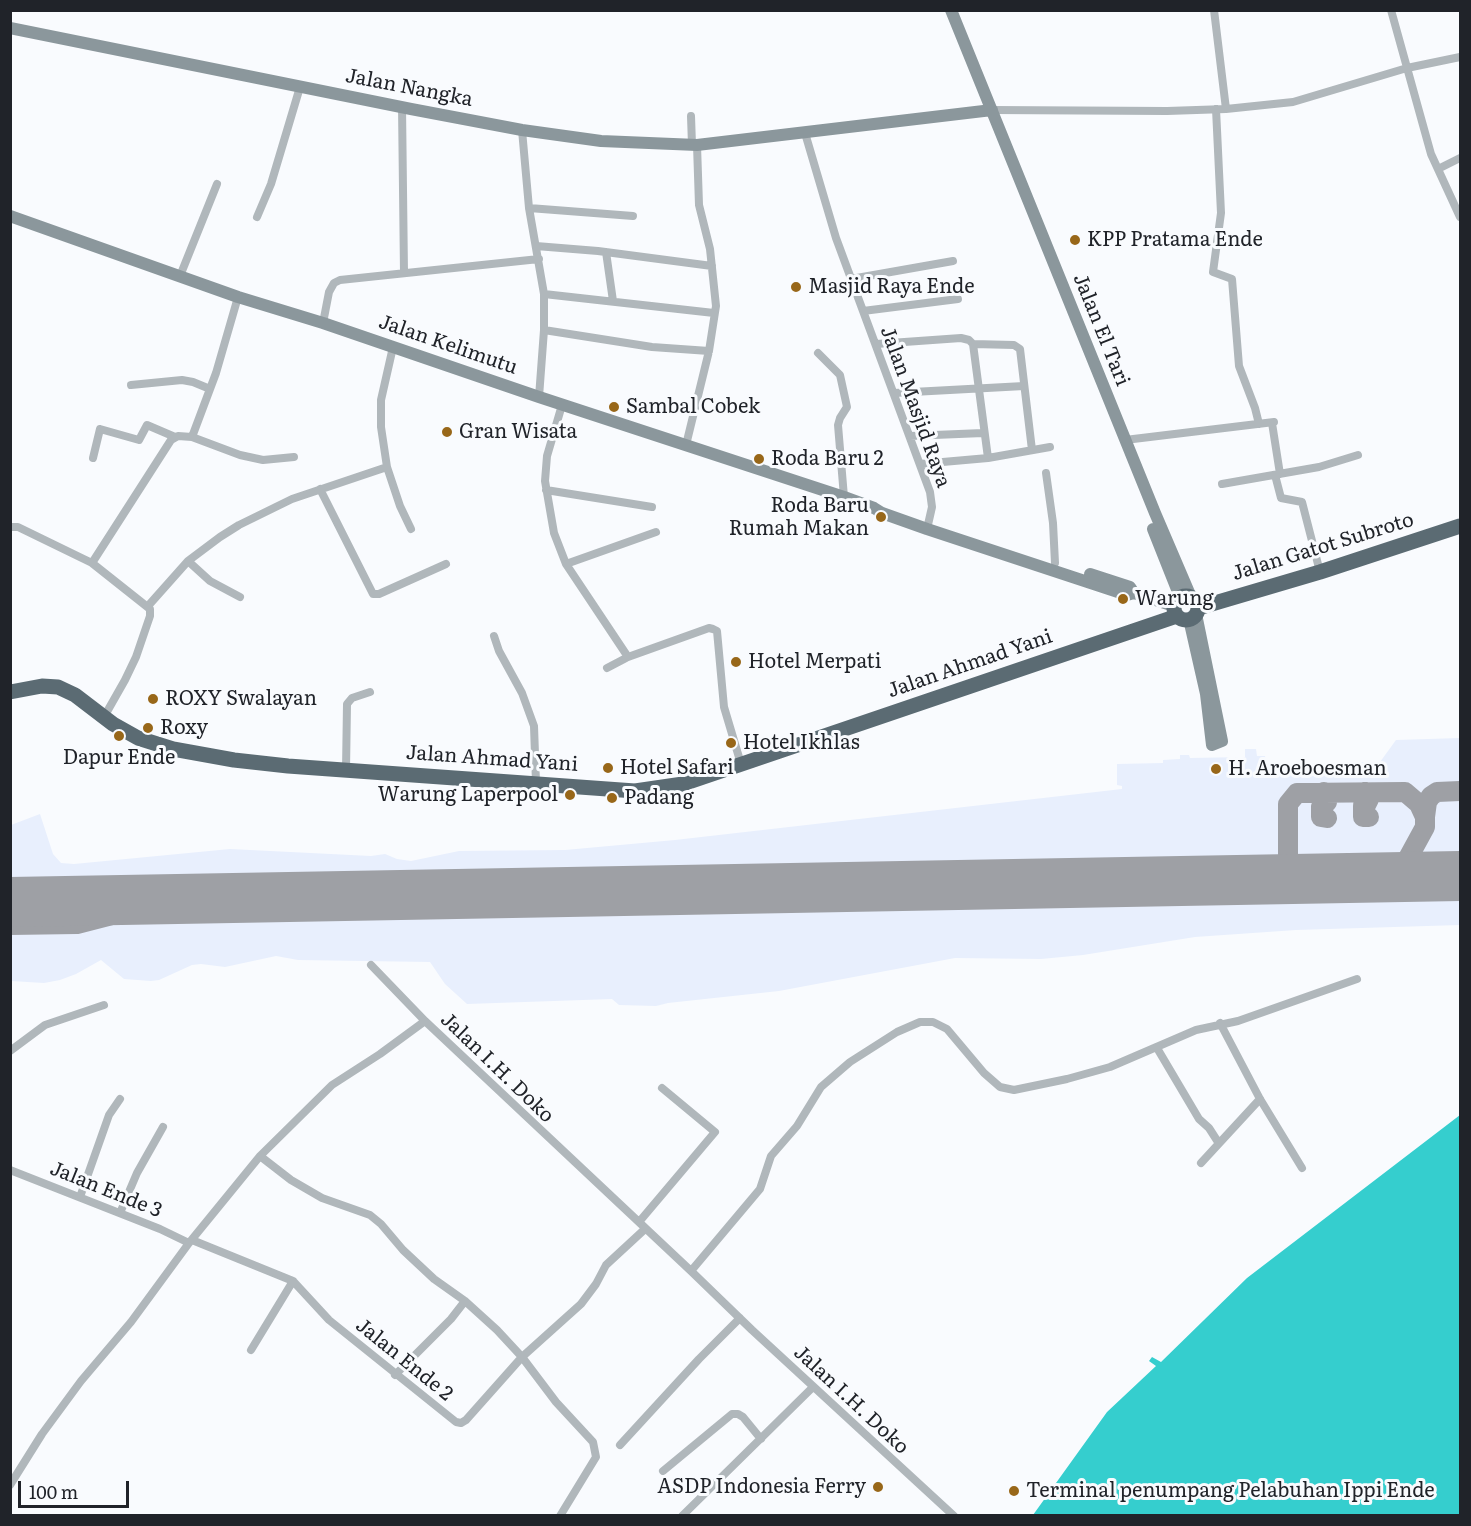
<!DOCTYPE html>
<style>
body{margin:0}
#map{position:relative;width:1471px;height:1526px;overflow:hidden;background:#f9fbfe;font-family:Literata,serif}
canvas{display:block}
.frame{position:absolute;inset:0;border:12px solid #202329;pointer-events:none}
.scale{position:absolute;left:18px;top:1481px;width:111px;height:27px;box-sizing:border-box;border:3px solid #202329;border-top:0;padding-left:8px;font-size:18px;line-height:21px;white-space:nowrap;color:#202329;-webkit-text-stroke:4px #f9fbfe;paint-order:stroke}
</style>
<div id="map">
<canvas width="1471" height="1526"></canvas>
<div class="frame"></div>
<div class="scale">100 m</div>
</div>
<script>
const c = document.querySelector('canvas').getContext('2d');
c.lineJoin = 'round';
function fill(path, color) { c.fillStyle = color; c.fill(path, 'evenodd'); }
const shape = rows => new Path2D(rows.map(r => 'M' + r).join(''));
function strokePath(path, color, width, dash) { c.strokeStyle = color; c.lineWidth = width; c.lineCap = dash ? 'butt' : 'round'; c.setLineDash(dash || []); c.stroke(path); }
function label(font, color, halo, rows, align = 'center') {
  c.font = font + ' Literata,serif'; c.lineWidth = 6; c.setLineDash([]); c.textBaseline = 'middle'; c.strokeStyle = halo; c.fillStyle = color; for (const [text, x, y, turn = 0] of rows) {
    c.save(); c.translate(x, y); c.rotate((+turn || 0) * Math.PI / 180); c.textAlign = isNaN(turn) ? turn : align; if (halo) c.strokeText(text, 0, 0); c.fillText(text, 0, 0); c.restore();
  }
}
fill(shape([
 [1460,738,1460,925,1296,930,1195,937,1083,955,1041,959,955,958,779,991,668,1003,656,1006,619,1005,612,999,467,1004,445,984,430,962,298,960,276,956,225,967,201,964,192,965,159,980,151,981,124,979,101,960,76,974,60,980,44,983,11,981,11,825,40,814,53,854,61,863,74,864,230,849,371,856,385,854,397,859,411,861,459,851,565,850,675,840,1122,789,1122,786,1117,785,1117,764,1163,763,1163,760,1180,759,1180,755,1189,755,1190,758,1245,757,1245,749,1256,749,1257,756,1265,756,1266,764,1380,762,1396,740]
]), '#e8effd');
fill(shape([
 [1460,1115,1460,1515,1033,1515,1107,1412,1156,1366,1149,1361,1152,1357,1161,1362,1247,1278]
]), '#35cece');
strokePath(shape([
 [1324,792,1327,798,1327,802,1321,807,1321,817,1327,818],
 [1365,792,1369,799,1366,805,1363,806,1363,817,1369,817],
 [1425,817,1427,802,1431,796,1437,792,1460,791],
 [1288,860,1293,873,1303,879],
 [1268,879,1280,875,1288,860,1288,804,1297,793,1405,792,1419,804,1425,817,1425,827,1401,871,1387,877],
 [10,925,77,924,174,899]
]), '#9ea0a5', 20);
strokePath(shape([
 [10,902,1460,876]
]), '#9ea0a5', 50);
strokePath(shape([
 [1214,10,1226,109],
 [1391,10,1431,154,1460,217],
 [402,106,404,273],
 [1216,109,1221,213,1213,272,1232,279,1239,366,1255,408,1259,424],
 [992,110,1167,111,1226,109,1293,102,1407,68,1460,57],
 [691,116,692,145],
 [522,130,529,208,544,294,544,330,539,397],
 [805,133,836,238,930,492,932,507,927,529],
 [1438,169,1460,158],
 [529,208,633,216],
 [257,217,271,184,300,87],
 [536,246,598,251,712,266],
 [606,252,613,301],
 [180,276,217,184],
 [851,279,953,261],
 [544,294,714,313],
 [863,311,958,299],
 [323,323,329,292,334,283,340,280,539,259],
 [544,330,652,347,709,351],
 [876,344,961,338,969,340,973,344,988,458],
 [973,344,1014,345,1020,349,1032,450],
 [393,347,381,400,381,427,387,467,400,506,411,529],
 [818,353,840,375,847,407,840,418,838,425,844,497],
 [131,385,182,380,193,382,210,389],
 [894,393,1024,386],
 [562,405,547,456,545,481,554,533,566,564,628,657],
 [1272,423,1280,474],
 [910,436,983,433],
 [192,437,240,455,263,460,294,457],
 [1125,440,1274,422],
 [686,445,709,351,716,306,710,249,699,205,697,145],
 [93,458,100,429,139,440,147,425,175,437],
 [920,464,988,458,1050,447],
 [1046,473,1053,523,1055,563],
 [1275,475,1281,498,1302,502,1320,572],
 [1222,484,1319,467,1358,455],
 [320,489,373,594,379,594,446,564],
 [546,490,652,507],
 [10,527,18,527,92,563,150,609,150,616,136,657,125,680,104,717],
 [188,561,210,581,240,597],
 [92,563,171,440,178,436,192,437,216,373,238,297],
 [566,564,656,532],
 [148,606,188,561,220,537,239,525,292,499,387,467],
 [494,636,499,651,522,693,534,726,536,783],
 [607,668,628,657,709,628,713,629,717,631,724,707,741,764],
 [346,770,347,704,352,698,370,692],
 [371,965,425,1021],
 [1220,1023,1260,1099,1302,1168],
 [1157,1048,1199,1119,1209,1128,1218,1142],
 [10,1051,45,1025,104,1005],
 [260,1156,291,1180,322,1198,370,1215,381,1224,403,1250,434,1279,465,1301,497,1330,522,1357,556,1402,593,1442,596,1457,560,1516],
 [1201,1163,1260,1099],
 [10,1170,160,1229,189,1243],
 [80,1197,109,1115,120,1099],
 [120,1213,137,1173,163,1127],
 [639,1222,715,1132,662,1088],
 [192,1240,293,1281,329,1320,456,1422,461,1423,466,1420,522,1357,581,1304,596,1284,606,1265,645,1229],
 [691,1271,760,1189,771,1156,797,1126,821,1087,850,1062,897,1032,920,1022,933,1022,947,1029,984,1073,1000,1087,1014,1090,1067,1079,1110,1067,1196,1030,1238,1021,1357,979],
 [251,1350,293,1281],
 [395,1375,451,1319,465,1301],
 [620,1445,699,1359,740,1318],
 [663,1471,732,1414,738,1414,743,1417,761,1439],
 [10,1485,42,1434,81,1381,131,1322,189,1243,260,1156,332,1085,380,1054,425,1021,691,1271,752,1330,954,1516],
 [682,1516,813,1387]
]), '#b0b7bb', 8);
strokePath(shape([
 [951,10,1155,513,1191,597],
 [10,28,411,109,522,130,601,141,697,145,992,110],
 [10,216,238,297,323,323,539,397,844,497,874,508,882,513,927,529,1127,595,1134,593],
 [1153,529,1180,597],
 [1090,574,1130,587,1134,593,1174,606],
 [1189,619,1206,694,1212,745,1222,741,1196,614]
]), '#8b979c', 12);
strokePath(shape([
 '1174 608a12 12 0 1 1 24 0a12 12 0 1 1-24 0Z',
 [1198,608,1320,572,1460,526],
 [10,692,42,686,58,687,75,695,113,724,138,738,173,749,234,760,288,766,635,791,683,784,1177,616]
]), '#5b6b73', 15);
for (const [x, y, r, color] of [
 [1075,240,6,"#986719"],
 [796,287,6,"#986719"],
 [614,407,6,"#986719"],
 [447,432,6,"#986719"],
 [759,459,6,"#986719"],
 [881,517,6,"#986719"],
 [1123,599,6,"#986719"],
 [736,662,6,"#986719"],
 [153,699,6,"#986719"],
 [148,728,6,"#986719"],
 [119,736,6,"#986719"],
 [731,743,6,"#986719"],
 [608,768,6,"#986719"],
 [1216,769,6,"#986719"],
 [570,795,6,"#986719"],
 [612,798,6,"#986719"],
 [878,1487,6,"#986719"],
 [1014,1491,6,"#986719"]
]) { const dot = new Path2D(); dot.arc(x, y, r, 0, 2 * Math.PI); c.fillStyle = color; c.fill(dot); strokePath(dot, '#f9fbfe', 2); }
label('20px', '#202329', '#f9fbfe', [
 ["Jalan Nangka",409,88,11],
 ["Jalan El Tari",1101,330,68],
 ["Jalan Kelimutu",448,345,19],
 ["Jalan Masjid Raya",915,407,70],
 ["Jalan Gatot Subroto",1323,547,-17],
 ["Jalan Ahmad Yani",970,664,-19],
 ["Jalan Ahmad Yani",492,759,4],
 ["Jalan I.H. Doko",497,1068,44],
 ["Jalan Ende 3",106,1190,22],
 ["Jalan Ende 2",404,1360,39],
 ["Jalan I.H. Doko",851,1400,43]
]);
label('20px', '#202329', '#f9fbfe', [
 ["KPP Pratama Ende",1087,240],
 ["Masjid Raya Ende",808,287],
 ["Sambal Cobek",626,407],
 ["Gran Wisata",459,432],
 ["Roda Baru 2",771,459],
 ["Roda Baru",869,506,"right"],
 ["Rumah Makan",869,529,"right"],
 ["Warung",1135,599],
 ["Hotel Merpati",748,662],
 ["ROXY Swalayan",165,699],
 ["Roxy",160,728],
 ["Hotel Ikhlas",743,743],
 ["Dapur Ende",119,758,"center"],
 ["Hotel Safari",620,768],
 ["H. Aroeboesman",1228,769],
 ["Warung Laperpool",558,795,"right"],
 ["Padang",624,798],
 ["ASDP Indonesia Ferry",866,1487,"right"],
 ["Terminal penumpang Pelabuhan Ippi Ende",1026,1491]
], 'left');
</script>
